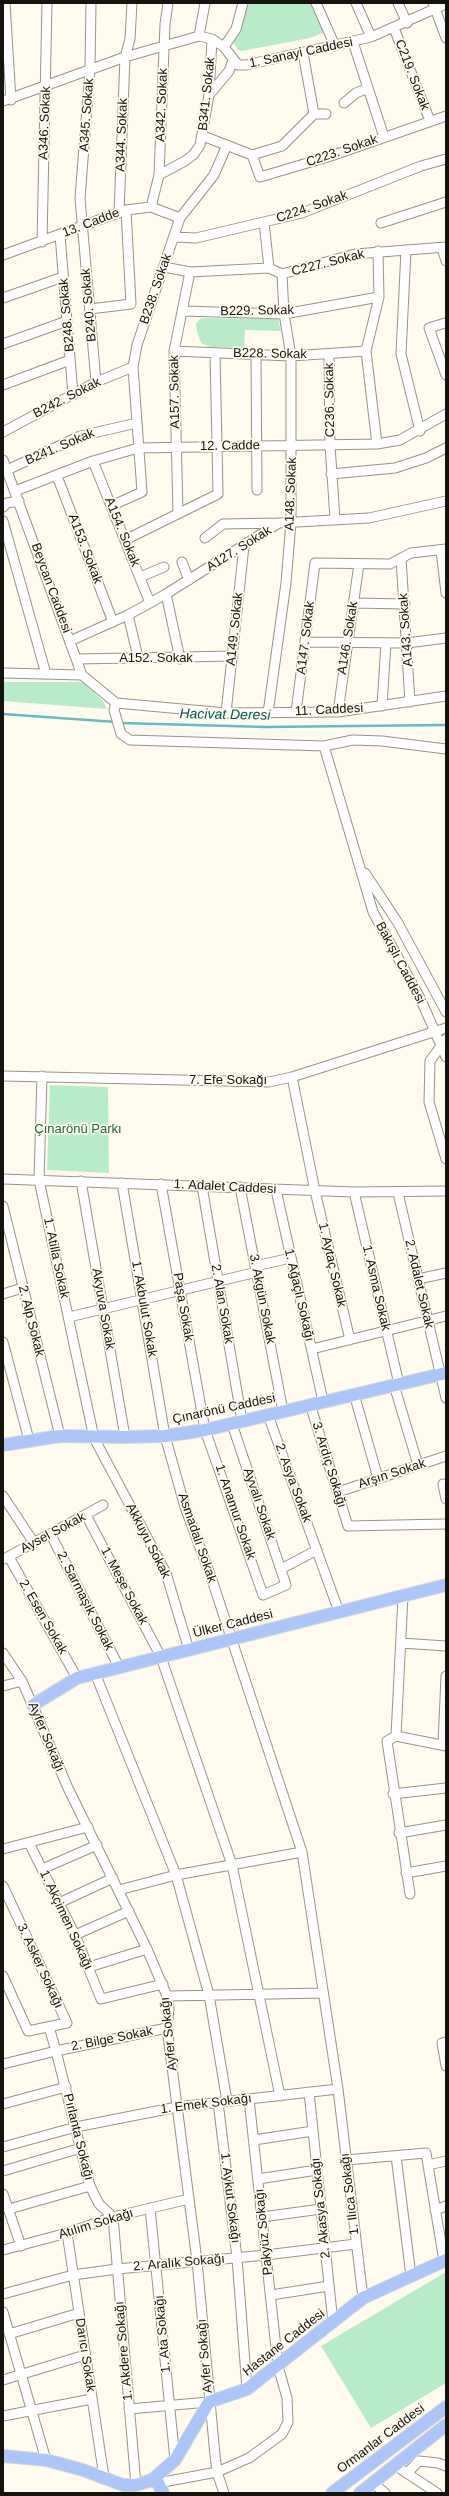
<!DOCTYPE html>
<meta charset="utf-8">
<style>
body{margin:0}
#map{position:relative;width:449px;height:2496px;overflow:hidden;background:#fffbef;font-family:Arial,sans-serif}
canvas{display:block}
.frame{position:absolute;inset:0;border:4px solid #15130e;pointer-events:none}
</style>
<div id="map">
<canvas width="449" height="2496"></canvas>
<div class="frame"></div>
</div>
<script>
const c = document.querySelector('canvas').getContext('2d');
c.lineJoin = 'round';
function fill(path, color) { c.fillStyle = color; c.fill(path, 'evenodd'); }
const shape = rows => new Path2D(rows.map(r => 'M' + r).join(''));
function strokePath(path, color, width, dash) { c.strokeStyle = color; c.lineWidth = width; c.lineCap = dash ? 'butt' : 'round'; c.setLineDash(dash || []); c.stroke(path); }
function label(font, color, halo, rows, align = 'center') {
  c.font = font + ' Arial,sans-serif'; c.lineWidth = 3.5; c.setLineDash([]); c.textBaseline = 'middle'; c.strokeStyle = halo; c.fillStyle = color; for (const [text, x, y, turn = 0] of rows) {
    c.save(); c.translate(x, y); c.rotate((+turn || 0) * Math.PI / 180); c.textAlign = isNaN(turn) ? turn : align; if (halo) c.strokeText(text, 0, 0); c.fillText(text, 0, 0); c.restore();
  }
}
fill(shape([
 [249,3,312,3,325,32,310,38,242,51,238,50,233,42],
 [201,318,278,319,281,331,245,330,244,348,210,347,201,343,197,331,196,324],
 [3,682,83,682,103,701,107,709,3,701],
 [50,1085,108,1087,109,1173,47,1170],
 [446,2272,446,2383,371,2428,321,2346]
]), '#b8ecc8');
strokePath(shape([
 [3,714,116,722],
 [121,723,266,727,446,725]
]), '#63bcc3', 2.5);
const minor = shape([
 [5,3,11,100],
 [91,3,90,70,80,198,96,382],
 [316,3,335,46],
 [356,3,371,37],
 [398,3,407,23],
 [433,3,446,38],
 [394,28,430,121],
 [199,36,205,3],
 [353,42,384,137],
 [224,47,236,29,243,3],
 [209,95,229,71,233,60],
 [3,101,125,57,199,36,212,39,224,47,238,65,246,65,371,37,446,4],
 [344,103,356,93,368,88],
 [314,114,326,114],
 [203,136,252,155],
 [252,155,260,177,331,156,446,116],
 [252,155,282,146,314,114,303,53],
 [159,175,185,161,194,154,200,145,209,95,212,39],
 [151,207,159,175,165,24,168,3],
 [119,213,125,57,130,39,132,3],
 [264,222,269,268],
 [381,223,446,202],
 [60,235,73,395],
 [174,237,196,238,302,213,421,166,446,159],
 [42,242,47,3],
 [442,248,446,261],
 [406,250,401,354,420,431],
 [3,255,126,210,151,207,180,218],
 [164,267,190,272,269,268,282,274,355,254,446,247],
 [3,298,63,277],
 [90,309,131,304,126,210],
 [183,311,284,314,379,297],
 [445,323,429,328,446,375],
 [3,344,67,321],
 [174,351,291,356,366,351],
 [329,354,330,445,335,519],
 [256,355,257,490],
 [3,385,70,360],
 [3,432,96,382,133,367],
 [377,444,366,351,379,297,378,251],
 [3,460,82,675,116,703],
 [93,461,150,603],
 [7,470,80,436,137,423],
 [331,474,395,468,426,458,446,448],
 [57,476,113,622],
 [15,491,93,461,138,448,377,444,400,440,446,414],
 [111,506,142,492,133,367,137,345,180,218,214,175,227,145],
 [3,507,7,503,19,501],
 [178,513,174,351,190,272],
 [3,521,46,674],
 [205,538,223,524,279,523],
 [125,540,218,494,215,353],
 [441,550,446,593],
 [401,558,410,702],
 [182,562,189,580],
 [140,577,164,567],
 [166,594,180,659],
 [354,603,405,604],
 [128,615,138,657],
 [70,641,128,615,166,594,279,523,369,518,446,501],
 [306,642,407,643,446,638],
 [78,659,233,656],
 [3,673,82,675],
 [116,703,114,710,121,734,130,740,324,746,353,740,382,741,446,749],
 [116,703,226,713,338,712,446,696],
 [382,706,386,643],
 [296,712,315,563,390,564,411,553,446,549],
 [338,712,359,564],
 [226,713,244,546],
 [268,713,286,583,291,522,291,356,284,314,282,274],
 [324,746,373,912,421,1000,446,1057],
 [365,873,398,923,446,1012],
 [446,1039,430,1061,429,1102,446,1159],
 [3,1076,269,1082,292,1077,446,1028],
 [42,1076,39,1180,94,1438,166,1573,189,1650],
 [292,1077,315,1191,350,1340],
 [3,1179,354,1192,446,1191],
 [81,1181,125,1437],
 [122,1183,165,1436,185,1507,211,1577,302,1852,338,2089,363,2298],
 [161,1184,205,1430,263,1595,286,1585,232,1424],
 [202,1186,242,1421],
 [240,1187,283,1411],
 [276,1190,323,1401],
 [354,1192,399,1384],
 [398,1193,446,1398],
 [3,1206,60,1436],
 [255,1266,291,1258],
 [418,1279,446,1273],
 [3,1294,22,1288],
 [69,1317,257,1272],
 [3,1342,29,1440],
 [312,1349,446,1316],
 [394,1385,418,1465],
 [354,1394,378,1478],
 [310,1404,348,1526,446,1524],
 [268,1415,339,1612],
 [443,1484,446,1499],
 [338,1492,446,1456],
 [3,1496,34,1543],
 [86,1515,161,1657,232,1865,280,2096],
 [51,1535,119,1667],
 [9,1557,77,1678],
 [4,1559,103,1505],
 [281,1569,317,1550],
 [401,1643,446,1646],
 [3,1653,22,1681,68,1788,147,1949,167,1996,169,2009,167,2028,197,2261,215,2455,217,2472,224,2493],
 [95,1673,176,1875,209,1995,227,2101],
 [3,1686,22,1681],
 [396,1736,387,1741,410,1894],
 [396,1736,403,1596],
 [396,1736,446,1746],
 [443,1744,446,1676],
 [393,1794,446,1788],
 [399,1833,446,1825],
 [29,1843,75,1935,101,1999,163,1984],
 [3,1849,88,1827],
 [42,1869,97,1845],
 [406,1873,446,1866],
 [3,1886,67,2023,28,2031,3,1976],
 [119,1890,176,1875,302,1852],
 [59,1903,113,1878],
 [75,1935,129,1911],
 [89,1967,147,1949],
 [167,1996,323,1993],
 [446,2042,442,2043,446,2066],
 [3,2064,56,2051,49,2027],
 [309,2092,333,2323],
 [218,2102,237,2258,247,2389],
 [3,2104,66,2087],
 [254,2140,313,2131],
 [3,2147,76,2127,177,2107,338,2089],
 [396,2156,411,2276],
 [346,2160,426,2153,444,2261],
 [428,2165,446,2161],
 [3,2171,81,2148],
 [258,2179,317,2170],
 [3,2194,21,2246],
 [150,2208,175,2460],
 [9,2209,90,2186],
 [435,2210,446,2206],
 [262,2217,321,2209],
 [67,2233,104,2477],
 [3,2250,67,2233,113,2217,189,2199],
 [3,2294,73,2275,117,2269,266,2255,356,2244],
 [271,2295,329,2286],
 [3,2312,46,2460],
 [9,2334,79,2313],
 [3,2380,85,2355],
 [129,2409,209,2402],
 [3,2416,92,2399],
 [396,2466,437,2493],
 [408,2472,419,2461,438,2463,446,2466],
 [158,2483,217,2472,249,2458,282,2434,288,2422,287,2398,278,2366,249,2099],
 [373,2483,385,2493],
 [136,2485,113,2217,99,2204,90,2186,56,2051,167,2028]
]);
const major = shape([
 [3,1445,60,1436,125,1437,165,1436,205,1430,446,1373],
 [33,1705,77,1678,446,1585],
 [3,2456,46,2460,83,2470,123,2485,136,2485,152,2480,175,2460,209,2402,247,2389,363,2298,446,2260],
 [152,2480,158,2483,163,2493],
 [332,2493,446,2407],
 [360,2493,446,2425]
]);
strokePath(minor, '#989386', 11);
strokePath(major, '#dad9d8', 14);
strokePath(minor, '#fff', 9);
strokePath(major, '#acc5fb', 12);
label('13px', '#15130e', '#fffbef', [
 ["1. Sanayi Caddesi",301,53,-12],
 ["C219. Sokak",412,75,69],
 ["B341. Sokak",207,94,-84],
 ["A342. Sokak",162,105,-88],
 ["A345. Sokak",87,115,-86],
 ["A346. Sokak",45,123,-88],
 ["A344. Sokak",122,135,-88],
 ["C223. Sokak",342,151,-19],
 ["C224. Sokak",312,207,-19],
 ["13. Cadde",91,223,-21],
 ["C227. Sokak",328,263,-14],
 ["B238. Sokak",156,289,-71],
 ["B240. Sokak",89,305,-95],
 ["B229. Sokak",257,311,-1],
 ["B248. Sokak",67,315,-95],
 ["B228. Sokak",270,354,1],
 ["A157. Sokak",175,392,-91],
 ["B242. Sokak",67,398,-27],
 ["C236. Sokak",330,400,-91],
 ["12. Cadde",230,446,-1],
 ["B241. Sokak",60,447,-23],
 ["A148. Sokak",291,494,-88],
 ["A154. Sokak",122,532,68],
 ["A153. Sokak",85,549,69],
 ["A127. Sokak",239,549,-32],
 ["Beycan Caddesi",51,588,70],
 ["A149. Sokak",235,629,-84],
 ["A143. Sokak",406,630,-94],
 ["A147. Sokak",306,638,-83],
 ["A146. Sokak",348,638,-81],
 ["A152. Sokak",156,658],
 ["11. Caddesi",329,710,-3],
 ["Bakışlı Caddesi",400,963,62],
 ["7. Efe Sokağı",228,1080],
 ["1. Adalet Caddesi",225,1187,3],
 ["1. Atilla Sokak",56,1258,78],
 ["1. Aytaç Sokak",332,1265,77],
 ["2. Adalet Sokak",419,1284,77],
 ["1. Asma Sokak",376,1288,77],
 ["1. Ağaçlı Sokağı",299,1295,77],
 ["3. Akgün Sokak",262,1299,79],
 ["2. Alan Sokak",222,1304,80],
 ["Paşa Sokak",183,1307,80],
 ["Akyuva Sokak",103,1309,80],
 ["1. Akbulut Sokak",144,1309,80],
 ["2. Alp Sokak",31,1321,76],
 ["Çınarönü Caddesi",224,1409,-12],
 ["3. Ardıç Sokağı",329,1465,73],
 ["Arşın Sokak",392,1474,-18],
 ["2. Asya Sokak",293,1483,70],
 ["Ayvalı Sokak",259,1504,71],
 ["1. Anamur Sokak",235,1512,71],
 ["Aysel Sokak",53,1533,-28],
 ["Asmadalı Sokak",197,1538,71],
 ["Akkuyu Sokak",148,1541,63],
 ["1. Meşe Sokak",124,1586,62],
 ["2. Sarmaşık Sokak",85,1601,63],
 ["2. Esen Sokak",43,1617,60],
 ["Ülker Caddesi",233,1624,-14],
 ["Ayfer Sokağı",46,1737,67],
 ["1. Akçimen Sokağı",66,1920,65],
 ["3. Asker Sokağı",40,1966,65],
 ["Ayfer Sokağı",169,2034,-96],
 ["2. Bilge Sokak",112,2039,-11],
 ["1. Emek Sokağı",206,2104,-7],
 ["Pırlanta Sokağı",78,2137,76],
 ["1. Ilıca Sokağı",350,2194,-97],
 ["1. Aykut Sokağı",230,2198,83],
 ["2. Akasya Sokağı",321,2208,-96],
 ["Atılım Sokağı",96,2224,-17],
 ["Pakyüz Sokağı",264,2232,-96],
 ["2. Aralık Sokağı",179,2263,-5],
 ["1. Ata Sokağı",163,2334,-95],
 ["Hastane Caddesi",284,2343,-38],
 ["1. Akdere Sokağı",124,2351,-95],
 ["Darıcı Sokak",85,2355,81],
 ["Ayfer Sokağı",205,2356,-95],
 ["Ormanlar Caddesi",381,2439,-37]
]);
label('13px', '#236640', '#fffbef', [
 ["Çınarönü Parkı",78,1129]
]);
label('italic 14px', '#005459', '#fffbef', [
 ["Hacivat Deresi",225,715,1]
]);
</script>
